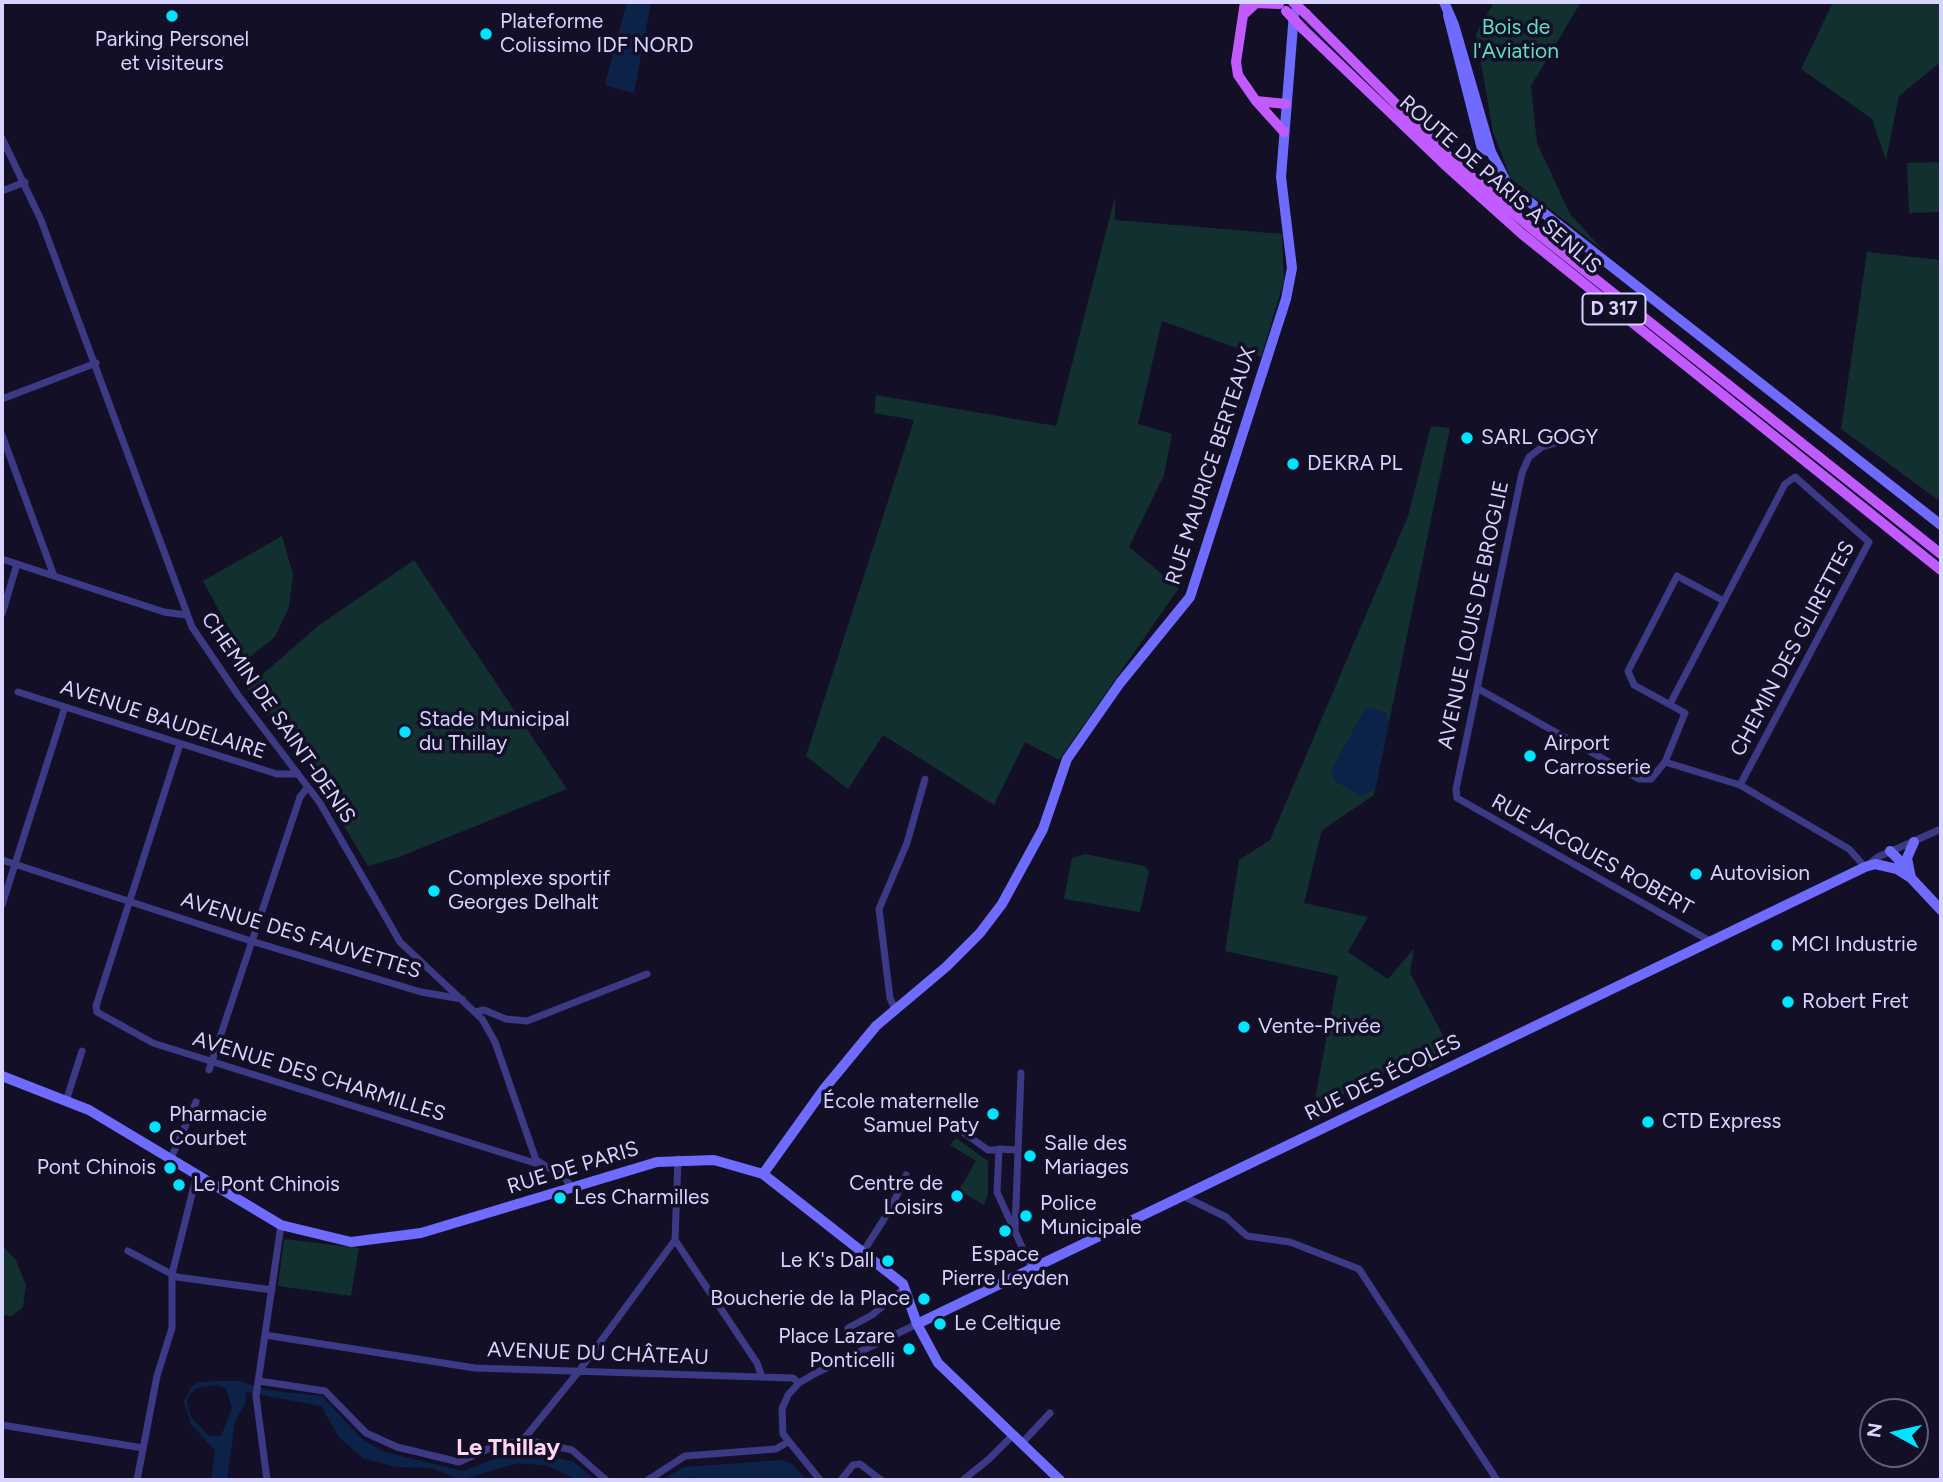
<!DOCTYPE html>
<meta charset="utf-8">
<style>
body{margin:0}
#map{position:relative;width:1943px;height:1482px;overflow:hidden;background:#130f26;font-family:Figtree,sans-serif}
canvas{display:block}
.frame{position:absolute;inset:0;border:4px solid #d9d4ff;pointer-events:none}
.north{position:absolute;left:1859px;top:1398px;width:70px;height:70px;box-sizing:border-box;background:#130f26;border:2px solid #625e7d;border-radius:50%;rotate:278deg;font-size:19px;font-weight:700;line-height:28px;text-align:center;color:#d9d4ff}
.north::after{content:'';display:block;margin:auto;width:24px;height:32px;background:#00e5ff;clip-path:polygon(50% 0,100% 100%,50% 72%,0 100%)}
</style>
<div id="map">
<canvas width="1943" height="1482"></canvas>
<div class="frame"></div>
<div class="north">N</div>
</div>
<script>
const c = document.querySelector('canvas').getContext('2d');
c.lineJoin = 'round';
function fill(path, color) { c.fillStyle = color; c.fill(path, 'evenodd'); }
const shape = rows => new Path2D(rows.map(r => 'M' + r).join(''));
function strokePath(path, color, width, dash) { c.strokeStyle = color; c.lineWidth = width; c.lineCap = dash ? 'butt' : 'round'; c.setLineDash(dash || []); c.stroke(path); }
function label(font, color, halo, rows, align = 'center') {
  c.font = font + ' Figtree,sans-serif'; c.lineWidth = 7; c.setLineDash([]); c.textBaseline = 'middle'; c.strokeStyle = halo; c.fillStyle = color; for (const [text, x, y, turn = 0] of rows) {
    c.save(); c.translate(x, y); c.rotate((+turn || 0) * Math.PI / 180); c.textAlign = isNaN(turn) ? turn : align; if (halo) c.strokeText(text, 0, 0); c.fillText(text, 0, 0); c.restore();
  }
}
fill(shape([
 [1494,2,1581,2,1531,86,1537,143,1570,214,1604,251,1511,179,1493,132,1476,34],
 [1833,2,1941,2,1941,67,1938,64,1899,96,1886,160,1872,119,1801,69],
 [1941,162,1941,212,1909,213,1907,163],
 [1115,197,1115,220,1282,234,1284,281,1261,357,1162,321,1138,424,1172,434,1164,475,1129,547,1179,588,1059,760,1025,742,994,805,883,735,848,789,806,756,914,420,874,413,876,395,1056,426],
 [1867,252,1941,260,1941,502,1841,429],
 [1431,426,1450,428,1374,795,1322,830,1304,903,1368,917,1348,952,1388,979,1414,948,1410,973,1445,1039,1431,1068,1414,1058,1313,1110,1338,976,1225,951,1239,860,1270,840,1408,516],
 [282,536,293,574,289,607,275,637,246,660,203,581],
 [414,560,567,789,399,857,368,866,308,766,247,688,318,626],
 [1085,854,1144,866,1149,871,1140,912,1064,899,1072,858],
 [956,1138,988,1161,988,1194,984,1205,959,1190,976,1161,950,1145],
 [284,1239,359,1248,351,1296,278,1286],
 [2,1245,16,1260,26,1285,23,1307,12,1316,2,1315]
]), '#12302f');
fill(shape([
 [627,2,651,2,634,93,607,86,605,83],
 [1366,707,1386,713,1389,721,1375,789,1361,796,1335,781,1331,770],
 [220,1381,240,1381,266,1390,322,1396,363,1440,385,1452,463,1471,514,1451,537,1452,574,1462,595,1480,577,1480,548,1466,518,1463,461,1480,432,1468,397,1467,364,1459,339,1437,321,1406,246,1392,245,1404,235,1421,227,1480,211,1480,215,1451,191,1424,184,1402,191,1387,198,1382],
 [215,1385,226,1388,232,1408,221,1436,209,1436,191,1417,187,1403,189,1395,197,1388],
 [781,1460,791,1463,807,1480,703,1480,693,1476,683,1480,663,1480,683,1467]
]), '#0c2248');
strokePath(shape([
 [2,138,41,220,192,627,238,695,320,803,400,942,482,1019,495,1042,536,1160,565,1178,572,1188],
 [2,191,25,182],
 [2,399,96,363],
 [2,435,54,576],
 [1584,441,1566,440,1542,447,1529,457,1522,473,1456,789,1457,798,1710,941],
 [2,559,164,612,186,615],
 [2,614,17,564],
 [1477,688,1639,779,1651,779,1665,762,1685,713,1634,685,1628,671,1677,576,1724,601],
 [18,692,277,774,298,774],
 [1670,704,1785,484,1795,477,1869,542,1740,785],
 [180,744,96,1006,97,1012,153,1043,541,1165],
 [1665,762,1740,785,1849,849,1865,867,1878,857,1941,829],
 [2,860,251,941,421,992,462,999],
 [2,905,65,707],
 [895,1009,890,998,879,909,907,843,925,779],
 [475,1012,484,1010,506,1019,527,1021,647,974],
 [209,1070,300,797,307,788],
 [66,1101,82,1051],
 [957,1128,988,1150,999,1150],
 [1018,1150,999,1149,997,1192,1032,1269],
 [171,1158,196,1102],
 [678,1159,675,1240,757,1363,762,1377],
 [1183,1196,1226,1217,1247,1236,1290,1242,1359,1269,1497,1480],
 [1015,1230,1021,1073],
 [128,1251,177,1277,272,1290],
 [863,1252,891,1208,906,1175],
 [848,1328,872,1315,905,1288],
 [265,1335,475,1368,793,1378,799,1383],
 [259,1381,325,1391,366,1433,397,1447,459,1462,501,1443,531,1441,572,1450,606,1480],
 [2,1425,143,1448],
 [523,1440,579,1371,675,1240],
 [1022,1443,1050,1413],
 [137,1480,157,1376,172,1328,172,1274,197,1174],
 [267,1480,256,1396,281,1225],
 [648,1480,685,1456,776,1449,788,1442],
 [820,1480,783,1434,782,1409,788,1395,799,1383,816,1373,917,1324],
 [841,1480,853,1465,860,1464,881,1480],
 [963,1480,989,1459,1013,1435]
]), '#3d3a85', 7);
strokePath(shape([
 [1444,2,1454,25,1491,152,1482,149,1448,15],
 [1491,152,1508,185,1941,525],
 [1890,851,1907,868],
 [1911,878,1907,858,1914,842],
 [2,1076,89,1110,281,1225,351,1242,421,1233,657,1162,714,1160,763,1174,903,1284,917,1324,938,1363,1060,1480],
 [763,1174,824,1089,876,1026,946,967,980,933,1002,904,1043,829,1067,759,1120,683,1190,597,1286,299,1292,268,1281,177,1294,13],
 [917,1324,1865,867,1875,864,1897,869,1911,878,1941,910]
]), '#6f6bff', 10);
strokePath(shape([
 [1245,2,1236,62,1238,75,1256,101,1284,132],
 [1306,14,1451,159,1530,227,1941,554],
 [1243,15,1256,3,1279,4],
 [1303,29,1445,165,1522,234,1941,570],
 [1256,101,1286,104]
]), '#c25bff', 10);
strokePath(shape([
 [1293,2,1306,14],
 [1286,11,1303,29]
]), '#c25bff', 10);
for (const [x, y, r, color] of [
 [172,16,7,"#00e5ff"],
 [486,34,7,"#00e5ff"],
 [1467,438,7,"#00e5ff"],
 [1293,464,7,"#00e5ff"],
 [405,732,7,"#00e5ff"],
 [1530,756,7,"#00e5ff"],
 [1696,874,7,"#00e5ff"],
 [434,891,7,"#00e5ff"],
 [1777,945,7,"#00e5ff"],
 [1788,1002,7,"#00e5ff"],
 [1244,1027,7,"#00e5ff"],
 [993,1114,7,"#00e5ff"],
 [1648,1122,7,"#00e5ff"],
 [155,1127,7,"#00e5ff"],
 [1030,1156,7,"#00e5ff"],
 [170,1168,7,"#00e5ff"],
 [179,1185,7,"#00e5ff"],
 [957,1196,7,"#00e5ff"],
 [560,1198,7,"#00e5ff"],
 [1026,1216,7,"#00e5ff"],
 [1005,1231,7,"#00e5ff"],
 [888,1261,7,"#00e5ff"],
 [924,1299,7,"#00e5ff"],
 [940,1324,7,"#00e5ff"],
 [909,1349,7,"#00e5ff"]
]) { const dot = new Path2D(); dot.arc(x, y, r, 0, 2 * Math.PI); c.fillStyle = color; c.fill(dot); strokePath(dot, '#130f26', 2.5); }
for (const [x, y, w] of [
 [1614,309,63]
]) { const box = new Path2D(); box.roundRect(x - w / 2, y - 15.5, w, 31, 5); c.fillStyle = '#130f26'; c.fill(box); strokePath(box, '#d9d4ff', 2); }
label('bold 19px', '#d9d4ff', null, [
 ["D 317",1614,309]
]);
label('21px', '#d9d4ff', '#130f26', [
 ["Plateforme",500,22],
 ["Colissimo IDF NORD",500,46],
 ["Parking Personel",172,40,"center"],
 ["et visiteurs",172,64,"center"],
 ["SARL GOGY",1481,438],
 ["DEKRA PL",1307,464],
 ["Stade Municipal",419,720],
 ["du Thillay",419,744],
 ["Airport",1544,744],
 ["Carrosserie",1544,768],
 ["Autovision",1710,874],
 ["Complexe sportif",448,879],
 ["Georges Delhalt",448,903],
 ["MCI Industrie",1791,945],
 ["Robert Fret",1802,1002],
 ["Vente-Privée",1258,1027],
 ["École maternelle",979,1102,"right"],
 ["Samuel Paty",979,1126,"right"],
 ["Pharmacie",169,1115],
 ["Courbet",169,1139],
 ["CTD Express",1662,1122],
 ["Salle des",1044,1144],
 ["Mariages",1044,1168],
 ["Pont Chinois",156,1168,"right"],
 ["Centre de",943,1184,"right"],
 ["Loisirs",943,1208,"right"],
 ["Le Pont Chinois",193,1185],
 ["Les Charmilles",574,1198],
 ["Police",1040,1204],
 ["Municipale",1040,1228],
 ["Espace",1005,1255,"center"],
 ["Pierre Leyden",1005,1279,"center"],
 ["Le K's Dall",874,1261,"right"],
 ["Boucherie de la Place",910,1299,"right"],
 ["Le Celtique",954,1324],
 ["Place Lazare",895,1337,"right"],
 ["Ponticelli",895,1361,"right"]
], 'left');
label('21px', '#5fe0c0', '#130f26', [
 ["Bois de",1516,28],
 ["l'Aviation",1516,52]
]);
label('21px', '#d9d4ff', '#130f26', [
 ["ROUTE DE PARIS À SENLIS",1500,185,41],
 ["RUE MAURICE BERTEAUX",1211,466,-72],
 ["AVENUE LOUIS DE BROGLIE",1474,615,-78],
 ["CHEMIN DES GLIRETTES",1793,649,-62],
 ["CHEMIN DE SAINT-DENIS",278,718,55],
 ["AVENUE BAUDELAIRE",163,720,18],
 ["RUE JACQUES ROBERT",1592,855,29],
 ["AVENUE DES FAUVETTES",301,936,17],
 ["AVENUE DES CHARMILLES",319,1077,17],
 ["RUE DES ÉCOLES",1383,1078,-26],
 ["RUE DE PARIS",573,1168,-17],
 ["AVENUE DU CHÂTEAU",598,1354,2]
]);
label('bold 24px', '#ffd6f0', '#130f26', [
 ["Le Thillay",508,1448]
]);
</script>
